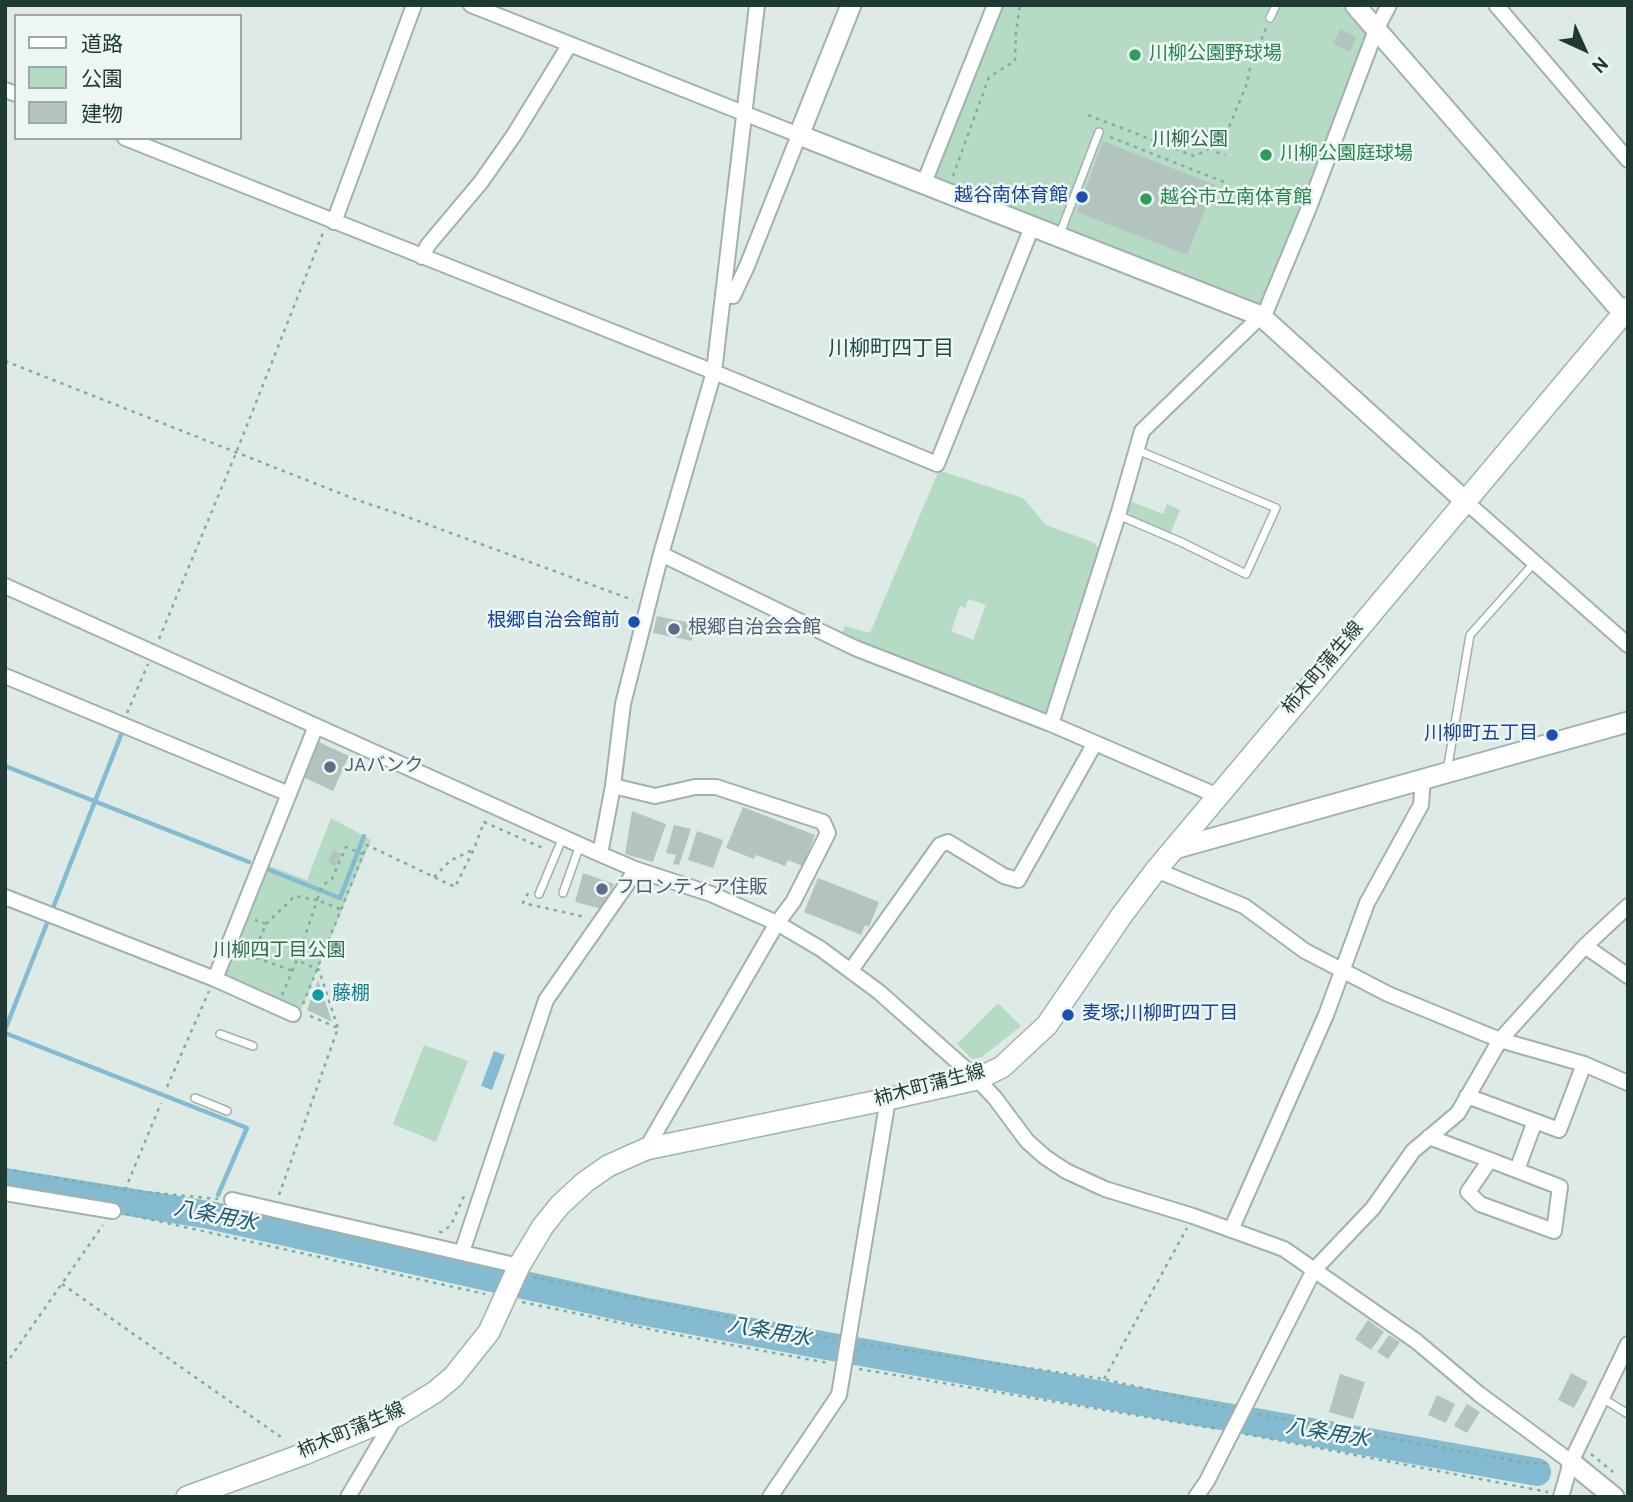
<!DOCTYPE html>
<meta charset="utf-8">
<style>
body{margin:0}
#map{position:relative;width:1633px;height:1502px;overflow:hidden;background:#deeae6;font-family:Overpass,"Noto Sans JP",sans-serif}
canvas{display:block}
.frame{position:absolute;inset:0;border:7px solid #1f3935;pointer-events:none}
.legend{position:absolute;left:14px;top:14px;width:228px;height:126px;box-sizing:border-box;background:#eef6f3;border:2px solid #9baaa7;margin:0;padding:9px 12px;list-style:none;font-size:21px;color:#1f3935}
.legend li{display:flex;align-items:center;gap:14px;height:35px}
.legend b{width:35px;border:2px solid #9baaa7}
.north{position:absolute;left:1549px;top:14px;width:70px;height:70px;-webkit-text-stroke:5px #eef6f3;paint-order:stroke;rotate:135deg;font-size:19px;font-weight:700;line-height:28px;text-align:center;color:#1f3935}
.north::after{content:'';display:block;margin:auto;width:24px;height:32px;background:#1f3935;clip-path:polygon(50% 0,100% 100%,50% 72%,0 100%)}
</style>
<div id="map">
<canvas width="1633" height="1502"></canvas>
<div class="frame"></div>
<ul class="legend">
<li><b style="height:9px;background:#fff"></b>道路</li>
<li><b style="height:19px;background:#b6dbc4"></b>公園</li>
<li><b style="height:19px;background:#b3c4bf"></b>建物</li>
</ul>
<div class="north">N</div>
</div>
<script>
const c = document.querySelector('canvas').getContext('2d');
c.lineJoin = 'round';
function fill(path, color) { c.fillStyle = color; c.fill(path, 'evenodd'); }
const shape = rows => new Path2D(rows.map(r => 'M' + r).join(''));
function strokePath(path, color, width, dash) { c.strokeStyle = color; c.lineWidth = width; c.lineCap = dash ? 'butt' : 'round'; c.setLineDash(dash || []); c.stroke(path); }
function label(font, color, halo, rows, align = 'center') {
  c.font = font + ' Overpass,"Noto Sans JP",sans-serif'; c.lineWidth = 5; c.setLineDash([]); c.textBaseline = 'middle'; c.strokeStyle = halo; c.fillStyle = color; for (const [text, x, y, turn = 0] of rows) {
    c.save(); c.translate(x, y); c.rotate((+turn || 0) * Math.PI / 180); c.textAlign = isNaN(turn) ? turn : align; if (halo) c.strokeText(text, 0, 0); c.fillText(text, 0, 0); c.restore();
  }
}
fill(shape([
 [997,5,1340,5,1370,39,1262,309,924,183],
 [939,470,1023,498,1046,525,1095,543,1100,551,1046,715,841,635,845,626,870,633],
 [969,599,986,605,973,640,951,631,960,606,965,608],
 [1125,499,1163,514,1167,504,1180,510,1170,535,1132,519,1123,504],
 [331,818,371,840,300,1012,226,977,224,974,269,866,307,880],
 [998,1003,1021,1026,982,1057,972,1059,957,1044],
 [424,1045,468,1061,436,1142,393,1124]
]), '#b6dbc4');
fill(shape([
 [494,1051,505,1055,492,1090,481,1086]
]), '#85bbd0');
strokePath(shape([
 [5,766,249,862],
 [267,869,340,898,364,836],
 [5,1030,123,730],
 [5,1033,247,1128,218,1195],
 [209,1215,215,1204]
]), '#85bbd0', 4.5);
strokePath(shape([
 [5,1182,209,1215,641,1311,827,1346,1537,1472]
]), '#85bbd0', 28);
fill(shape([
 [1340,29,1356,37,1350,52,1333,44],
 [1103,141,1215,185,1187,255,1077,212],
 [657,616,695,624,692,641,653,633],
 [319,742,349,756,333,791,303,777],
 [743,807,815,835,803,866,788,860,785,866,756,855,754,859,726,848],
 [632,811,666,824,653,862,625,854],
 [674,825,691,829,679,865,673,864,676,855,666,853],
 [697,831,723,840,713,868,688,860],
 [333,850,341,854,336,866,328,862],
 [583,873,614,884,602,909,575,902],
 [818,878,879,902,869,927,865,925,861,935,804,912],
 [318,980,332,1022,307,1010],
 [1368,1320,1384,1332,1371,1350,1355,1339],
 [1389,1335,1400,1342,1388,1359,1377,1352],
 [1571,1373,1588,1382,1574,1408,1558,1400],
 [1340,1374,1365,1382,1353,1419,1329,1412],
 [1437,1395,1455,1404,1446,1423,1428,1415],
 [1467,1404,1480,1412,1467,1433,1454,1426]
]), '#b3c4bf');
const service = shape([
 [1270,18,1276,5],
 [1059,236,1099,132],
 [1118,515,1181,542,1246,574,1276,508,1137,450],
 [1447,771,1470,635,1535,562],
 [563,893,580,845],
 [539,894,563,837],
 [220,1034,253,1046],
 [195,1098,227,1111],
 [1602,1398,1628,1414]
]);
const minor = shape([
 [471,5,799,135,747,266,733,296,725,296],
 [1496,5,1628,160],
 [5,90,16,94],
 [125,138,714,372,937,464,1032,227],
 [924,183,995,5],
 [334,222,414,5],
 [422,257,428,245,481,182,514,135,570,44],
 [1465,501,1628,645],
 [661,554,855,648,1051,724,1218,796],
 [5,586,600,854,635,869,711,894,777,923,821,949,879,992,977,1079,995,1098,1027,1141,1045,1157,1066,1171,1105,1189,1193,1216,1284,1249,1416,1341,1479,1394,1571,1462],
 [5,676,289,794],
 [1051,724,1118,515,1142,431,1266,311,1308,210,1376,30,1389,5],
 [613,786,655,796,695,787,716,787,823,822,828,833,793,902,777,923,646,1149],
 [600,854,613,786,623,704,661,554,714,372,757,5],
 [1156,870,1244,906,1305,951,1388,994,1500,1040,1584,1064,1628,1083],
 [5,897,215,979,293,1014],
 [1585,946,1628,976],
 [851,970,940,845,948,842,1004,876,1018,880,1095,743],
 [215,979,316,726],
 [1467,1096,1559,1130,1584,1064],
 [1429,1137,1490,1160,1560,1187,1554,1231,1480,1204,1468,1192,1490,1160],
 [1517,1170,1535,1121],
 [5,1193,113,1211],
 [232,1200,519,1266],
 [1231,1230,1326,1015,1367,903,1421,805,1423,778],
 [462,1252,546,1000,627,884,635,869],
 [348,1497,396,1416],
 [770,1497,839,1395,888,1099],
 [1196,1497,1207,1481,1314,1270,1373,1208,1413,1151,1458,1113,1500,1040,1585,946,1628,906],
 [1561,1497,1571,1462,1628,1344]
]);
const tertiary = shape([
 [851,5,799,135,1261,316,1465,501],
 [1355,5,1623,313],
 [1174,849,1628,722],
 [1571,1462,1614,1497]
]);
const secondary = shape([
 [187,1497,304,1454,396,1416,435,1392,453,1377,489,1332,519,1266,543,1226,560,1205,585,1182,608,1166,646,1149,888,1099,977,1079,1002,1067,1047,1025,1122,915,1156,870,1628,308]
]);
strokePath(service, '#a1b1ad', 10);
strokePath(minor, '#a1b1ad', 18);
strokePath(tertiary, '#a1b1ad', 23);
strokePath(secondary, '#9db5af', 24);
strokePath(shape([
 [1088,115,1194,156,1203,152,1224,139,1248,81,1248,74,1266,28],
 [1110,137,1224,182],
 [1212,146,1213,151,1225,155],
 [953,176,989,77,1015,61,1016,32,1020,5],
 [5,361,357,500,402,515,633,600],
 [159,639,236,453,323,233],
 [127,713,148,664],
 [434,877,450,861,474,849],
 [528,893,523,903,585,917],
 [340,909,317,900,323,885,332,879,346,847,363,854],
 [266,924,295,896,317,900,297,960],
 [240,952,293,971],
 [253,955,266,924,255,920],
 [282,995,297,960,319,970,338,1028],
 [303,1004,367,845,455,887,474,849,484,822,545,849],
 [167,1087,209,991],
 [5,1169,125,1190,218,1199],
 [125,1190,161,1103],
 [279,1195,338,1028,308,1015],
 [126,1214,485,1294],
 [439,1232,442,1232,451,1225,464,1196],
 [533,1277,835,1339],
 [62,1284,285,1440],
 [522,1302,673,1334,828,1363],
 [862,1344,1104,1379,1227,1408],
 [5,1365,103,1225],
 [859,1369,1218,1429],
 [1104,1379,1187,1228],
 [1258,1414,1526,1463,1548,1463],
 [1245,1434,1548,1492],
 [1591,1454,1613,1472]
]), '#7eada4', 2.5, [3.5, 5]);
strokePath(service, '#fff', 7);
strokePath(minor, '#fff', 14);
strokePath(tertiary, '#fff', 19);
strokePath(secondary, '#fff', 21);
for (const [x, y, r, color] of [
 [1135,55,7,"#2e9e5b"],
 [1266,155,7,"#2e9e5b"],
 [1082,197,7,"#1a4fb4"],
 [1146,199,7,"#2e9e5b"],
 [634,622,7,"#1a4fb4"],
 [674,629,7,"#5c6f8a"],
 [1552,735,7,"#1a4fb4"],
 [330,767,7,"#5c6f8a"],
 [602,889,7,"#5c6f8a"],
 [318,995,7,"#0f9aa8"],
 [1068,1015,7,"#1a4fb4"]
]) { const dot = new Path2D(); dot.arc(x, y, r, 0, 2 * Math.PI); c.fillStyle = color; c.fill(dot); strokePath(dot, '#eef6f3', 2.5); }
label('19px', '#27864d', '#eef6f3', [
 ["川柳公園野球場",1149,55],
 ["川柳公園庭球場",1280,155],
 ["越谷市立南体育館",1160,199]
], 'left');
label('19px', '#2a6f4d', '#eef6f3', [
 ["川柳公園",1190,141],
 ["川柳四丁目公園",279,952]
]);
label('19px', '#164399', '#eef6f3', [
 ["越谷南体育館",1068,197],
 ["根郷自治会館前",620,622],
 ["川柳町五丁目",1538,735],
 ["麦塚;川柳町四丁目",1082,1015,"left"]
], 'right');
label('19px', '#4e5e75', '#eef6f3', [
 ["根郷自治会会館",688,629],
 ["JAバンク",344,767],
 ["フロンティア住販",616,889]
], 'left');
label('19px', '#1f3935', '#eef6f3', [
 ["柿木町蒲生線",1324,669,-50],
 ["柿木町蒲生線",930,1087,-15],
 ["柿木町蒲生線",352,1432,-23]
]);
label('19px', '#0d838f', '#eef6f3', [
 ["藤棚",332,995]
], 'left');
label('21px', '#1c4b45', '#eef6f3', [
 ["川柳町四丁目",891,351]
]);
label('italic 21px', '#1a5a74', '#eef6f3', [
 ["八条用水",215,1218,11],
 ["八条用水",769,1334,10],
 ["八条用水",1327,1435,10]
]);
</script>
